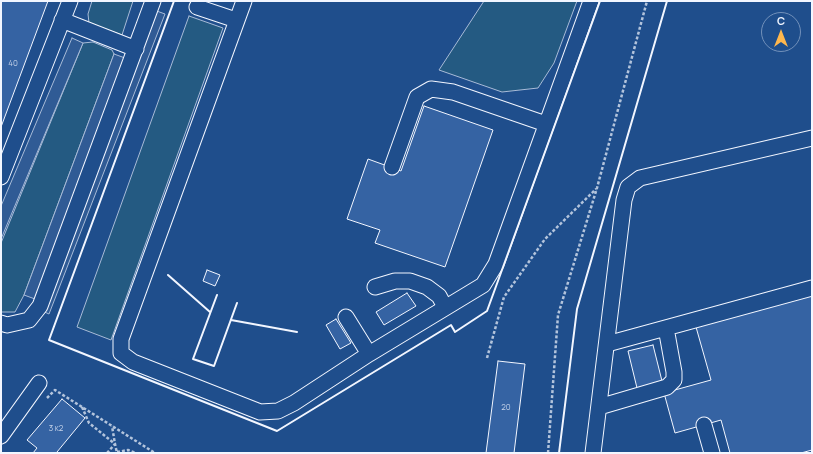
<!DOCTYPE html>
<meta charset="utf-8">
<style>
body{margin:0}
#map{position:relative;width:813px;height:454px;overflow:hidden;background:#1f4e8c;font-family:Manrope,sans-serif}
canvas{display:block}
.frame{position:absolute;inset:0;border:2px solid #f2f6ff;pointer-events:none}
.north{position:absolute;left:761px;top:12px;width:40px;height:40px;box-sizing:border-box;background:#1f4e8c;border:1px solid #7391ba;border-radius:50%;rotate:0deg;font-size:11px;font-weight:700;line-height:16px;text-align:center;color:#f2f6ff}
.north::after{content:'';display:block;margin:auto;width:14px;height:18px;background:#ffb74d;clip-path:polygon(50% 0,100% 100%,50% 72%,0 100%)}
</style>
<div id="map">
<canvas width="813" height="454"></canvas>
<div class="frame"></div>
<div class="north">С</div>
</div>
<script>
const c = document.querySelector('canvas').getContext('2d');
c.lineJoin = 'round';
function fill(path, color) { c.fillStyle = color; c.fill(path, 'evenodd'); }
const shape = rows => new Path2D(rows.map(r => 'M' + r).join(''));
function strokePath(path, color, width, dash) { c.strokeStyle = color; c.lineWidth = width; c.lineCap = dash ? 'butt' : 'round'; c.setLineDash(dash || []); c.stroke(path); }
function label(font, color, halo, rows, align = 'center') {
  c.font = font + ' Manrope,sans-serif'; c.lineWidth = 3; c.setLineDash([]); c.textBaseline = 'middle'; c.strokeStyle = halo; c.fillStyle = color; for (const [text, x, y, turn = 0] of rows) {
    c.save(); c.translate(x, y); c.rotate((+turn || 0) * Math.PI / 180); c.textAlign = isNaN(turn) ? turn : align; if (halo) c.strokeText(text, 0, 0); c.fillText(text, 0, 0); c.restore();
  }
}
const green = shape([
 [92,1,133,1,122,35,89,23,88,14,92,1],
 [484,1,577,1,554,63,538,88,502,92,439,70,484,1],
 [189,16,223,28,111,340,77,327,189,16],
 [93,42,112,50,114,54,24,295,15,312,1,312,1,243,83,43,93,42]
]);
fill(green, '#245a82');
strokePath(green, '#a8bbd7', 1);
const parking = shape([
 [154,10,165,14,49,314,38,309,154,10],
 [72,38,83,43,1,239,1,206,72,38],
 [114,54,125,58,35,299,24,295,114,54]
]);
fill(parking, '#305b95');
strokePath(parking, '#a8bbd7', 1);
const building = shape([
 [1,1,48,1,1,127,1,1],
 [424,106,493,130,445,267,375,243,380,230,347,219,368,159,401,171,424,106],
 [207,270,220,275,215,286,203,281,207,270],
 [407,293,416,306,384,325,376,312,407,293],
 [812,295,812,450,801,453,730,453,721,420,675,433,664,393,711,380,696,327,812,295],
 [336,319,351,343,340,349,326,325,336,319],
 [653,345,662,381,637,388,628,351,653,345],
 [498,361,525,364,514,453,486,453,498,361],
 [62,399,85,418,57,452,58,453,33,453,37,448,27,440,62,399]
]);
fill(building, '#3563a3');
strokePath(building, '#f2f6ff', 1);
const minor = shape([
 [244,1,121,339,121,353,133,362,260,412,278,411,294,403,369,354,483,285,496,264,591,1],
 [197,7,236,20],
 [62,20,136,49],
 [392,167,417,97,431,89,453,92,546,124],
 [1,177,70,1],
 [375,287,395,281,410,281,427,287,439,296,445,307],
 [346,317,369,354],
 [1,323,7,325,29,320,40,306,153,1],
 [607,344,812,288],
 [599,407,667,387,674,380,674,372,666,328],
 [704,425,712,453],
 [1,436,39,383],
 [593,453,624,200,628,187,640,178,812,138]
]);
strokePath(minor, '#f2f6ff', 17);
strokePath(shape([
 [487,358,504,297,545,239,596,189],
 [47,398,55,390,155,453],
 [82,407,89,423,115,444,117,453],
 [117,452,128,450,136,453],
 [107,453,115,444,112,426],
 [548,453,558,315,597,188,647,1]
]), '#b3c4dc', 2.5, [3, 2]);
strokePath(minor, '#1f4e8c', 15);
strokePath(shape([
 [174,1,49,340,277,431,451,325,455,332,487,311,600,1],
 [168,275,210,312],
 [217,295,193,359,214,366,237,303],
 [231,320,297,332],
 [559,453,577,309,667,1]
]), '#f2f6ff', 2);
label('8px', '#c3d1e8', null, [
 ["40",13,64],
 ["20",506,408],
 ["3 к2",56,429]
]);
</script>
